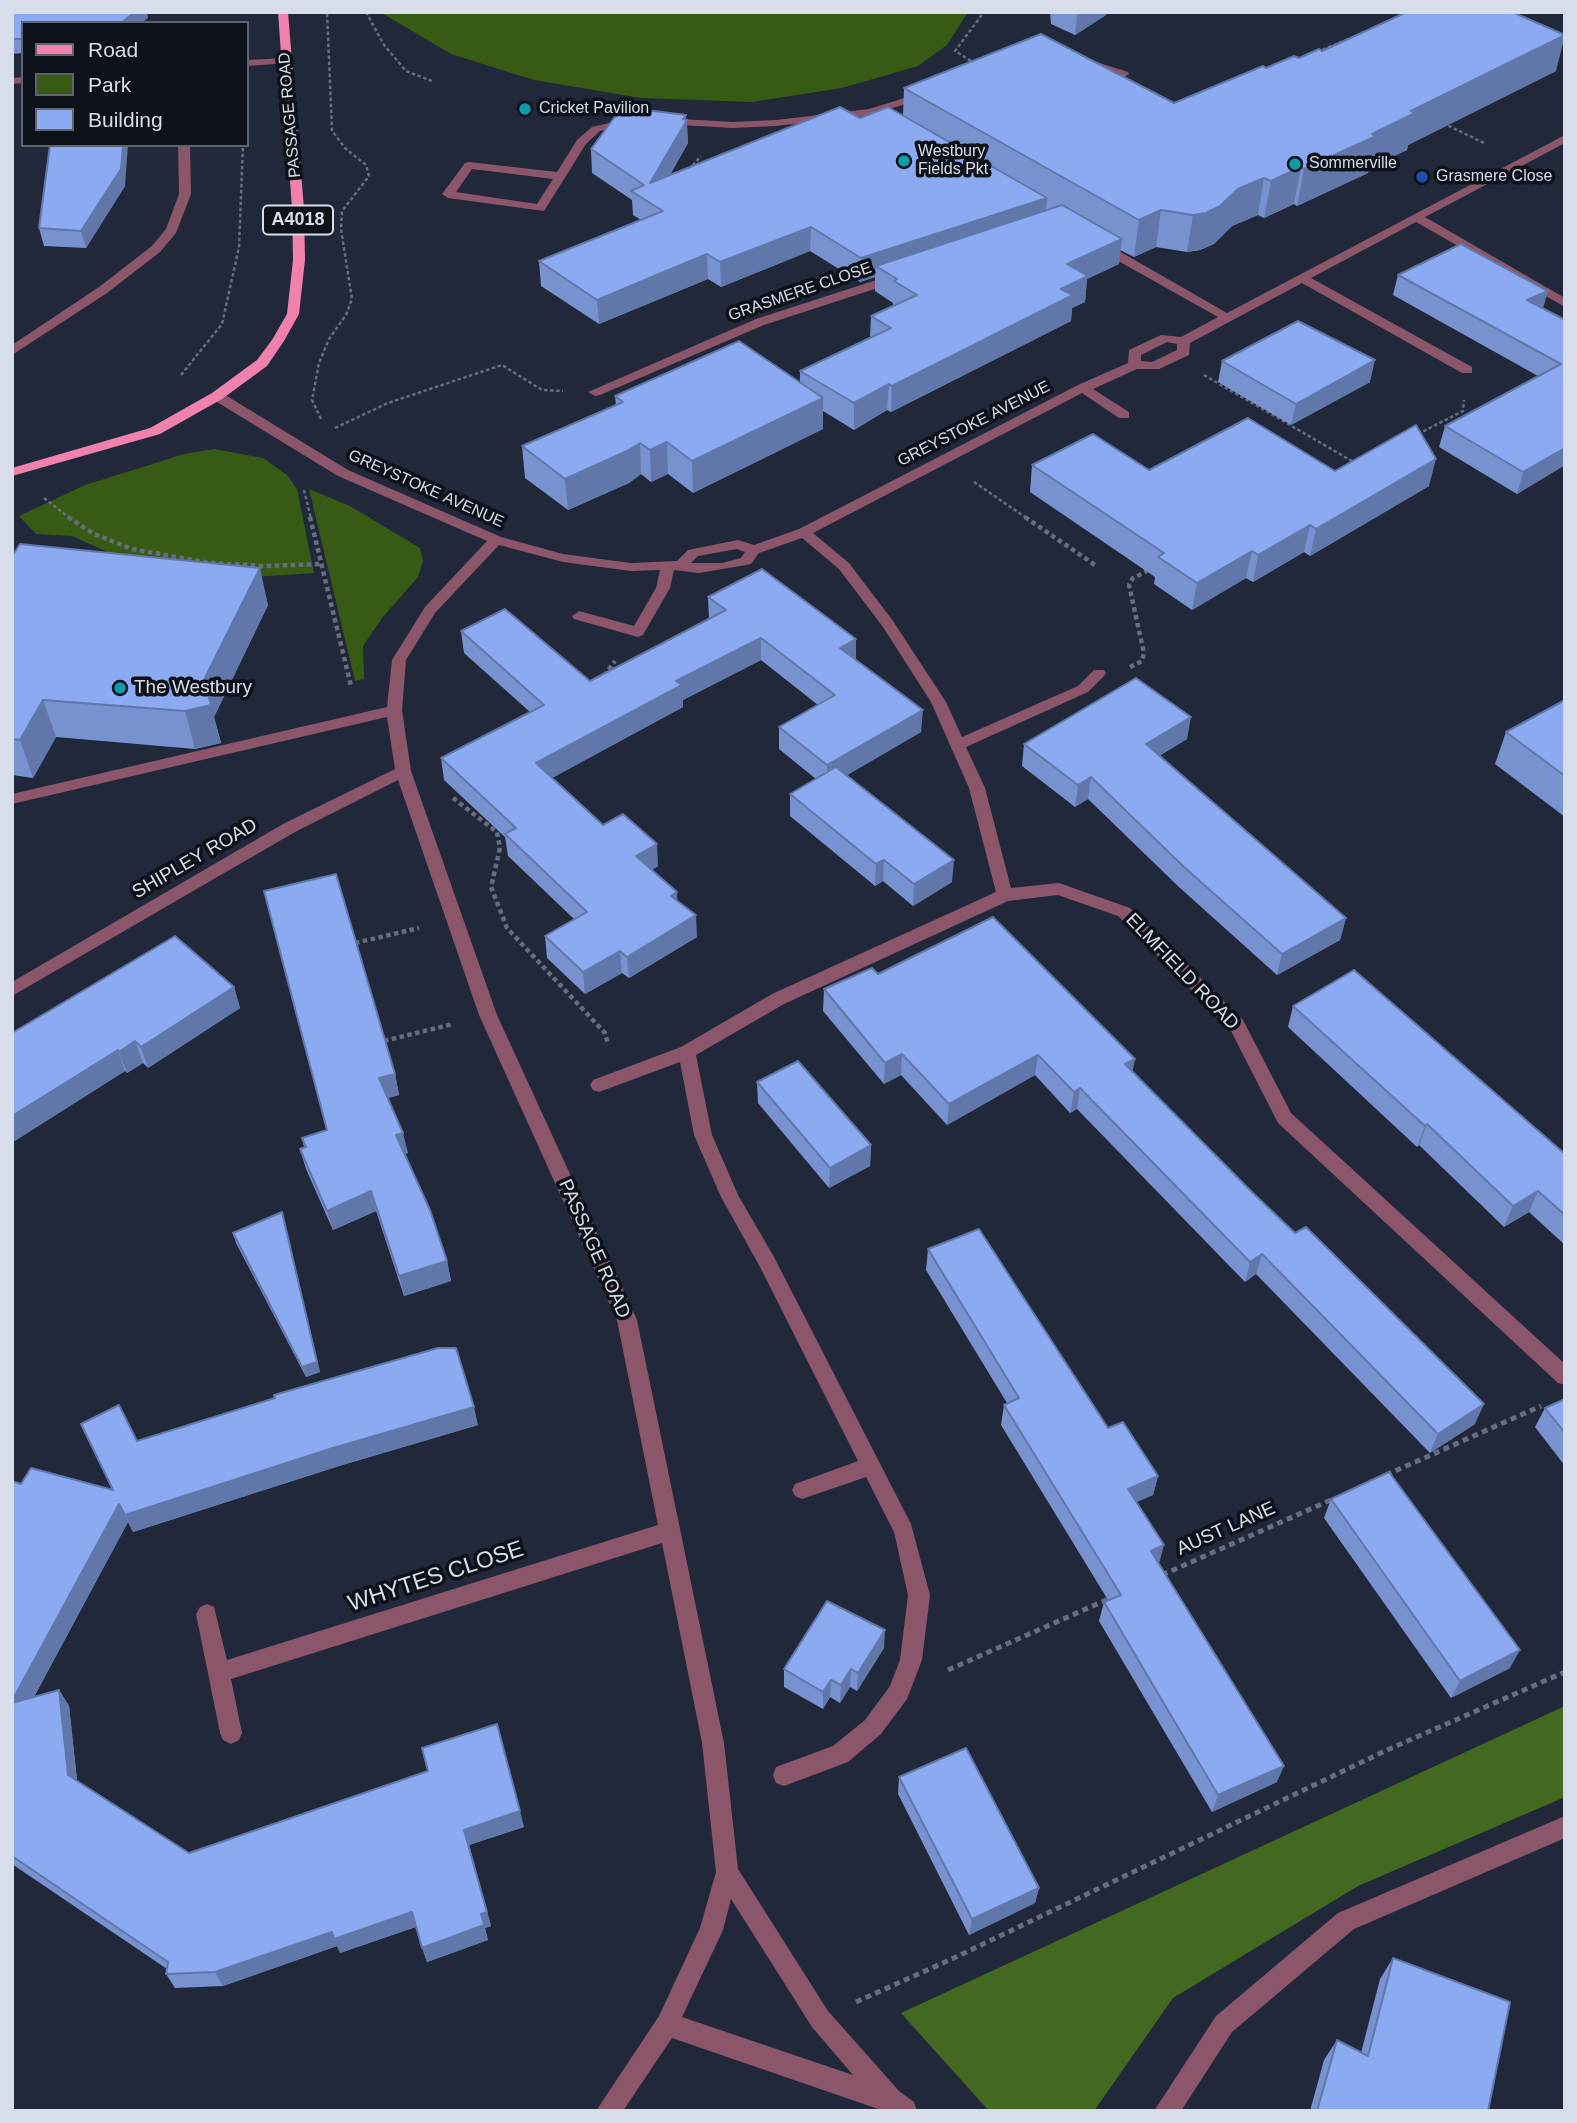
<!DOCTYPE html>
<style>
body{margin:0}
#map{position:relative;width:1577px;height:2123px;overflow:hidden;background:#20283a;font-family:Helvetica,sans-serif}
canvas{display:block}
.frame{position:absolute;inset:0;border:14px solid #d7dde9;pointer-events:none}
.legend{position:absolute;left:21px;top:21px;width:228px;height:126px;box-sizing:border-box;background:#0d1119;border:2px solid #5e636c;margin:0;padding:9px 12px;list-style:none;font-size:21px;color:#d7dde9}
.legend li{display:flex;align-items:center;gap:14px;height:35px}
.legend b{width:35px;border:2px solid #5e636c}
</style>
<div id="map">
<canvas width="1577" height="2123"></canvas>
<div class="frame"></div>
<ul class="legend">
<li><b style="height:9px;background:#f080ac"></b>Road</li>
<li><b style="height:19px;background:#375b14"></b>Park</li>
<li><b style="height:19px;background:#8baaf2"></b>Building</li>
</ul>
</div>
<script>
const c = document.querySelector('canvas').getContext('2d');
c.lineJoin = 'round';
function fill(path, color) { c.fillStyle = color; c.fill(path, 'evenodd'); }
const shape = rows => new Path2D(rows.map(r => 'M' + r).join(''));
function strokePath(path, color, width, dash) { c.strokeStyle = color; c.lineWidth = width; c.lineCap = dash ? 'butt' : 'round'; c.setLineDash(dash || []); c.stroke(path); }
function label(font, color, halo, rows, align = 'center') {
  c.font = font + ' Helvetica,sans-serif'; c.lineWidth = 7; c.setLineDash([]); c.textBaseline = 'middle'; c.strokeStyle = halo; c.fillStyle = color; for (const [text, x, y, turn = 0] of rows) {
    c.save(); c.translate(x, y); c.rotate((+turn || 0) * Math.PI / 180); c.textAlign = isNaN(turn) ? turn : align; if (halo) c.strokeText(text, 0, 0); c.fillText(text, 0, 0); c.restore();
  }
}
fill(shape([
 [380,12,968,12,947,45,918,66,842,88,752,102,641,98,534,80,451,54],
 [214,449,263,458,287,475,297,489,314,573,253,577,119,557,72,536,36,534,19,516,85,485,184,454],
 [309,489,350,506,420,548,423,561,418,577,382,618,363,646,364,679,355,681]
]), '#375b14');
fill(shape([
 [1565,1706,1565,1797,1358,1886,1173,1998,1094,2111,989,2111,901,2013]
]), '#436920');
strokePath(shape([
 [366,12,384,45,406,71,432,81],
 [1317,52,1348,39],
 [976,64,955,51,984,12],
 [1443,123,1486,144],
 [696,171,693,165,701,156],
 [181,375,222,324,239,247,243,145],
 [1204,375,1357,464],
 [321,419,312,400,319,363,329,339,346,315,352,299,341,229,342,211,369,176,366,165,346,149,332,131,327,12],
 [335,428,388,403,502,365,542,390,563,391],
 [1418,434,1463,411,1464,400],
 [974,482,1028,519],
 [304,490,311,519],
 [44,498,71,519]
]), '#666d7d', 2.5, [3.5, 2.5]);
strokePath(shape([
 [68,517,94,534,132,549,210,563,265,566,321,564],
 [310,517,351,686],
 [1025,517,1095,565],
 [1130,667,1142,661,1144,653,1129,585,1133,578,1151,569],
 [604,676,615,661],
 [453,798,497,832,500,848,491,887,507,928,605,1033,608,1044],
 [355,943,419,928],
 [384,1041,453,1024]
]), '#666d7d', 4.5, [4.5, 3.5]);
strokePath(shape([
 [1386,1475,1541,1406],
 [1162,1575,1333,1499],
 [948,1670,1113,1597],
 [856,2002,954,1958,1387,1750,1565,1672]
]), '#666d7d', 5, [6, 4.5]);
fill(shape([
 [285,58,289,59,289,63,247,66,247,60,285,58],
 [1087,59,1128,72,1129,74,1124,77,1083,64,1082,62,1087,59],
 [23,77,23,83,12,84,12,78,23,77],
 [924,92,928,93,928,97,870,115,776,126,733,128,664,124,658,121,664,118,733,122,776,120,869,109,924,92],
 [630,118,634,119,634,123,600,131,586,144,544,211,448,198,442,194,465,163,469,162,557,172,577,140,592,127,630,118],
 [472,169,553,179,537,204,456,192,472,169],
 [1565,135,1565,143,1425,217,1565,298,1565,307,1416,222,1311,278,1472,367,1472,373,1462,373,1302,283,1190,343,1189,355,1159,369,1137,369,1093,389,1129,412,1129,418,1119,418,1082,393,813,533,849,563,893,621,946,702,962,737,1078,686,1094,670,1104,670,1106,673,1104,676,1088,692,966,747,985,788,1011,888,1059,883,1130,908,1243,1020,1291,1113,1565,1364,1565,1385,1558,1383,1278,1123,1230,1029,1118,916,1058,895,1008,901,784,1004,696,1055,712,1135,738,1195,774,1257,911,1524,930,1595,922,1660,907,1699,881,1734,848,1762,784,1786,776,1783,773,1775,776,1767,833,1746,865,1720,890,1686,900,1660,908,1595,894,1532,866,1477,802,1499,795,1496,792,1490,795,1484,858,1461,760,1267,721,1197,694,1135,680,1062,599,1092,593,1090,590,1085,593,1080,681,1047,772,994,996,892,969,788,931,702,883,627,839,569,802,538,759,553,751,564,746,565,699,573,674,570,670,588,643,635,638,637,574,619,572,616,579,611,634,626,656,588,660,570,631,571,563,562,499,545,435,613,406,660,402,710,411,771,497,1015,637,1320,724,1743,738,1869,828,2011,899,2091,914,2102,917,2111,884,2111,672,2038,623,2111,596,2111,659,2016,700,1928,716,1872,702,1743,662,1543,231,1679,242,1733,239,1740,231,1744,223,1740,220,1733,196,1614,200,1607,207,1604,214,1607,227,1660,658,1525,617,1320,479,1015,398,780,295,832,12,996,12,982,283,824,395,769,387,717,12,804,12,794,387,707,392,660,425,607,487,541,338,476,212,399,212,393,222,393,348,470,501,537,563,554,631,563,677,561,688,550,738,540,754,545,799,529,1078,385,1128,363,1129,350,1161,335,1181,337,1218,317,1097,249,1097,243,1105,243,1227,313,1565,135],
 [1167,342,1177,344,1177,350,1152,362,1141,361,1141,355,1167,342],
 [737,549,745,552,741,558,722,563,691,563,698,556,737,549],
 [731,1899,812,2027,853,2075,682,2017,723,1930,731,1899],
 [178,145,190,145,191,194,176,233,160,252,107,293,12,355,12,345,99,287,152,246,166,229,179,194,178,145],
 [895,274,899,275,899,281,764,325,600,395,595,396,588,392,756,319,895,274],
 [1565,1816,1565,1838,1354,1929,1232,2032,1181,2111,1154,2111,1216,2016,1338,1913,1565,1816]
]), '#8c566a');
fill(shape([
 [278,12,288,12,304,209,305,260,299,314,284,341,267,366,222,399,160,434,12,476,12,468,150,428,212,393,257,360,272,340,287,314,293,260,292,209,278,12]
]), '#f080ac');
fill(shape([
 [12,12,150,12,147,14,148,18,23,23,23,53,12,54],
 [1050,12,1106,12,1106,15,1075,35,1051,24],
 [1322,51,1556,71,1408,145,1407,150,1369,168,1368,173,1297,206,1294,204,1264,218,1258,215,1232,226,1214,244,1200,250,1187,252,1156,247,1134,257,1120,250,1119,264,1087,279,1085,302,1072,308,1071,321,891,412,887,410,854,430,823,411,823,429,693,493,668,474,651,482,641,474,629,483,568,510,525,478,522,446,616,405,615,396,800,382,800,371,870,338,871,316,893,306,893,303,875,291,875,277,860,282,810,251,721,287,708,279,599,324,541,286,539,261,641,220,633,215,632,200,592,173,591,149,686,120,688,143,670,175,860,118,903,116,904,88,1174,103,1266,68],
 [125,186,86,248,44,246,39,228],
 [1398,275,1544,309,1565,320,1565,465,1517,494,1439,447,1445,426,1538,376,1393,295],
 [1222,361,1370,382,1291,425,1218,382],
 [1032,465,1149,470,1335,471,1429,486,1310,556,1304,552,1253,582,1246,578,1192,610,1154,584,1155,577,1030,492],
 [12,556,268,605,214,717,221,743,195,749,56,737,33,778,12,775],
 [708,597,856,660,921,732,847,775,952,882,913,906,883,881,875,886,790,816,790,794,816,779,779,749,779,727,818,705,761,660,683,700,683,707,552,778,603,825,658,866,652,870,677,900,697,937,629,978,622,973,585,994,547,958,545,936,574,919,508,856,505,837,444,780,441,758,530,712,464,653,461,631,590,681,709,619],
 [1565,700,1565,817,1495,764,1506,732],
 [1187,739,1159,756,1346,918,1340,940,1277,975,1180,888,1088,799,1075,807,1022,766,1024,744],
 [878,974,1132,1072,1475,1424,1430,1453,1256,1274,1245,1282,1077,1109,1070,1113,1035,1075,947,1125,901,1075,884,1084,823,1011,824,989],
 [234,987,240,1008,148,1068,143,1063,127,1073,125,1071,13,1142,12,1142,12,1033],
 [1293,1006,1565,1154,1565,1245,1529,1212,1504,1227,1419,1145,1417,1147,1288,1027],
 [395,1074,399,1095,388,1098,408,1153,404,1154,447,1261,451,1281,404,1296,376,1211,333,1230,306,1169,300,1149,304,1147,302,1138,327,1130],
 [757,1082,871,1145,870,1166,829,1188,758,1103],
 [282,1212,320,1372,306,1377,236,1243,233,1233],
 [928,1249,1108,1428,1158,1476,1153,1495,1136,1502,1159,1564,1277,1782,1212,1812,1099,1621,1104,1602,1108,1600,1001,1425,1004,1405,1007,1403,926,1270],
 [1565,1399,1565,1466,1535,1427,1545,1408],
 [478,1425,339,1466,133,1532,128,1522,34,1697,59,1690,69,1706,77,1780,189,1853,524,1827,469,1845,491,1926,485,1928,488,1940,427,1962,416,1927,340,1953,337,1946,223,1986,175,1988,166,1974,167,1969,12,1864,12,1481,21,1484,113,1490,137,1441],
 [1331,1499,1510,1668,1451,1698,1324,1518],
 [884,1648,857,1691,850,1687,840,1703,830,1697,823,1709,784,1687,784,1669],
 [899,1777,1039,1888,1035,1903,969,1935,898,1794],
 [1393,1958,1488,2111,1310,2111,1324,2060,1337,2040,1361,2053,1380,1979]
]), '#7892d0');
fill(shape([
 [135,12,150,12,147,14,148,18,142,23,121,23],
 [1081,12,1106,12,1106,15,1075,35,1077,15],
 [1565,35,1556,71,1408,145,1407,150,1369,168,1368,173,1297,206,1304,169,1411,111],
 [686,115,686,122,687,120,688,143,653,205,650,183],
 [123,145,128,145,125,186,86,248,81,231],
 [1301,167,1294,204,1264,218,1271,181],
 [1264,178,1258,215,1232,226,1214,244,1200,250,1187,252,1193,215,1238,189],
 [1047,198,1045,222,876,266,875,277,860,282,861,258],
 [1161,210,1156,247,1134,257,1139,220],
 [811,227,810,251,721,287,720,262],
 [1122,239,1119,264,1087,279,1085,302,1072,308,1071,321,891,412,892,386,1061,289,1067,264],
 [707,254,708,279,599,324,597,300],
 [1548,291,1542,312,1527,300],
 [1375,360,1370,382,1291,425,1296,404],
 [889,384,887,410,854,430,854,403],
 [823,398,823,429,693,493,692,461],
 [667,442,668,474,651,482,650,450],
 [640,443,641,474,629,483,568,510,565,479],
 [1565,448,1565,465,1517,494,1523,472],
 [1436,459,1429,486,1310,556,1316,529],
 [1310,525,1304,552,1253,582,1258,555],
 [1252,551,1246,578,1192,610,1197,583],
 [260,568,268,605,214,717,221,743,195,749,185,711,204,680],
 [761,638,761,660,683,700,683,707,539,785,536,763,676,681],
 [856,639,856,661,840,648],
 [43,700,56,737,33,778,20,740],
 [923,710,921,732,827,787,827,765],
 [1191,717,1187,739,1142,766,1146,744],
 [1091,777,1088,799,1075,807,1078,785],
 [657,844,658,866,637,878,636,856],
 [884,860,883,881,875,886,876,864],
 [954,860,952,882,913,906,914,884],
 [677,892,678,914,671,896],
 [696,915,697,937,629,978,627,957],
 [1346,918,1340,940,1277,975,1282,954],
 [620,951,622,973,585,994,583,972],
 [234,987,240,1008,148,1068,141,1047],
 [135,1041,143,1063,127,1073,119,1052],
 [118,1050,125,1071,13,1142,12,1116],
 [902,1054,901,1075,884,1084,885,1063],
 [1038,1055,1035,1075,947,1125,949,1104],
 [1135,1059,1131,1080,1125,1064],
 [395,1074,399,1095,384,1099,379,1078],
 [1080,1088,1077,1109,1070,1113,1074,1092],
 [1427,1124,1419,1145,1417,1147,1425,1126],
 [403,1133,408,1153,400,1156,396,1135],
 [871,1145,870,1166,829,1188,830,1168],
 [371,1191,376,1211,333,1230,327,1211],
 [1538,1191,1529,1212,1504,1227,1513,1206],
 [282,1212,320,1372,306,1377,302,1367],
 [1262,1254,1256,1274,1245,1282,1250,1262],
 [447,1261,451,1281,404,1296,399,1276],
 [1484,1404,1475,1424,1430,1453,1438,1434],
 [474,1407,478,1425,339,1466,133,1532,125,1515,333,1448],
 [1158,1476,1153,1495,1123,1508,1128,1489],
 [119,1504,128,1522,22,1719,12,1705,12,1701],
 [1164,1545,1159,1564,1151,1551],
 [885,1630,884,1648,857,1691,858,1673],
 [1520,1650,1510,1668,1451,1698,1460,1681],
 [851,1669,850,1687,840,1703,841,1685],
 [831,1680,830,1697,823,1709,823,1692],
 [59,1690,69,1706,78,1790,68,1775],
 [1284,1766,1277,1782,1212,1812,1218,1795],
 [520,1811,524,1827,469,1845,491,1926,485,1928,488,1940,427,1962,422,1948,464,1830],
 [1039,1888,1035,1903,969,1935,972,1919],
 [412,1912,417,1926,340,1953,337,1946,223,1986,215,1972,332,1932]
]), '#6177a9');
const building = shape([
 [12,12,135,12,121,23,23,23,23,39,12,39,12,12],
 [1407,12,1512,12,1565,35,1411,111,1415,113,1372,134,1376,136,1304,169,1301,167,1271,181,1264,178,1238,189,1220,206,1206,213,1193,215,1161,210,1139,220,904,88,1041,34,1174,103,1263,66,1266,68,1294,56,1299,58,1319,49,1322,51,1407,12],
 [622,107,686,115,683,119,687,120,650,183,840,107,860,118,888,107,1047,198,861,258,811,227,720,262,707,254,597,300,539,261,663,211,631,191,644,185,591,149,622,107],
 [50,145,123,145,121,169,81,231,39,228,50,145],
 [1062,205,1122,239,1067,264,1088,276,1061,289,1073,295,892,386,889,384,854,403,800,371,891,328,871,316,917,295,894,281,897,279,876,266,1062,205],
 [1461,244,1548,291,1527,300,1565,320,1565,448,1523,472,1445,426,1561,364,1398,275,1461,244],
 [1298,321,1375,360,1296,404,1222,361,1298,321],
 [739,341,823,398,692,461,667,442,650,450,640,443,627,451,565,479,522,446,623,402,615,396,739,341],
 [1248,418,1335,471,1416,425,1436,459,1316,529,1310,525,1258,555,1252,551,1197,583,1158,557,1164,553,1032,465,1093,434,1149,470,1248,418],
 [20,544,260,568,204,680,211,705,185,711,43,700,20,740,12,739,12,556,20,544],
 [762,569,856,639,840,648,923,710,827,765,779,727,835,695,761,638,676,681,682,685,536,763,603,825,623,814,657,844,636,856,677,892,671,896,696,915,627,957,620,951,583,972,545,936,587,912,505,834,516,828,441,758,544,705,461,631,505,609,590,681,726,610,708,597,762,569],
 [1136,678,1191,717,1146,744,1346,918,1282,954,1184,867,1091,777,1078,785,1024,744,1136,678],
 [1565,700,1565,776,1506,732,1565,700],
 [836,767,954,860,914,884,884,860,876,864,790,794,836,767],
 [336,874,395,1074,379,1078,403,1133,396,1135,430,1210,447,1261,399,1276,371,1191,327,1211,300,1149,306,1147,302,1138,327,1130,264,891,336,874],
 [993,917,1135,1059,1125,1064,1253,1193,1295,1233,1306,1227,1484,1404,1438,1434,1262,1254,1250,1262,1080,1088,1074,1092,1038,1055,949,1104,902,1054,885,1063,824,989,872,968,878,974,993,917],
 [175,936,234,987,141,1047,135,1041,119,1052,118,1050,12,1116,12,1033,175,936],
 [1354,970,1565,1154,1565,1215,1538,1191,1513,1206,1427,1124,1425,1126,1293,1006,1354,970],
 [798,1061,871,1145,830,1168,757,1082,798,1061],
 [282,1212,317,1362,302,1367,233,1233,282,1212],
 [979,1229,1108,1428,1123,1422,1158,1476,1128,1489,1164,1545,1151,1551,1284,1766,1218,1795,1104,1602,1121,1595,1004,1405,1019,1398,928,1249,979,1229],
 [438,1348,456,1348,474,1407,333,1448,125,1515,119,1504,12,1701,12,1481,21,1484,31,1468,113,1490,81,1424,119,1405,137,1441,275,1398,274,1395,438,1348],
 [1565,1399,1565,1433,1545,1408,1565,1399],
 [1389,1472,1520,1650,1460,1681,1331,1499,1389,1472],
 [827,1601,885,1630,858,1673,851,1669,841,1685,831,1680,823,1692,784,1669,827,1601],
 [59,1690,68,1775,189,1853,428,1771,422,1748,497,1724,520,1811,464,1830,487,1912,481,1914,484,1925,422,1948,412,1912,334,1939,332,1932,215,1972,166,1974,168,1962,12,1856,12,1703,59,1690],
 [966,1748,1039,1888,972,1919,899,1777,966,1748],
 [1393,1958,1510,2002,1488,2111,1317,2111,1337,2040,1368,2056,1393,1958]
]);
fill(building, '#8baaf2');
strokePath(building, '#6177a9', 2);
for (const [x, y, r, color] of [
 [525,109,7,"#0f9aa8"],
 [904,161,7,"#0f9aa8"],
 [1295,164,7,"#0f9aa8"],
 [1422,177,7,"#1a4fb4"],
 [120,688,7,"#0f9aa8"]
]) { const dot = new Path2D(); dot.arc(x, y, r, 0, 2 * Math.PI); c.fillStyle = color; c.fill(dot); strokePath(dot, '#0d1119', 2.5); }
label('16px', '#d7dde9', '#0d1119', [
 ["Cricket Pavilion",539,109],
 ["Westbury",918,152],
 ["Fields Pkt",918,170],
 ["Sommerville",1309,164],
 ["Grasmere Close",1436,177]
], 'left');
label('16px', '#d7dde9', '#0d1119', [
 ["PASSAGE ROAD",290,115,-95],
 ["GRASMERE CLOSE",800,292,-19],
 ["GREYSTOKE AVENUE",974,424,-27],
 ["GREYSTOKE AVENUE",426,489,24]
]);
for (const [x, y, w] of [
 [298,220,70]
]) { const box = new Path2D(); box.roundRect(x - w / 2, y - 14.5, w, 29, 5); c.fillStyle = '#0d1119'; c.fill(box); strokePath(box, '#d7dde9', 2); }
label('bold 18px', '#d7dde9', null, [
 ["A4018",298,220]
]);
label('19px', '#d7dde9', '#0d1119', [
 ["The Westbury",134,688]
], 'left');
label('19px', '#d7dde9', '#0d1119', [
 ["SHIPLEY ROAD",195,859,-30],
 ["ELMFIELD ROAD",1182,972,46],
 ["PASSAGE ROAD",594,1249,66],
 ["AUST LANE",1226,1529,-24]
]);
label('23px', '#d7dde9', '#0d1119', [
 ["WHYTES CLOSE",436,1577,-18]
]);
</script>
